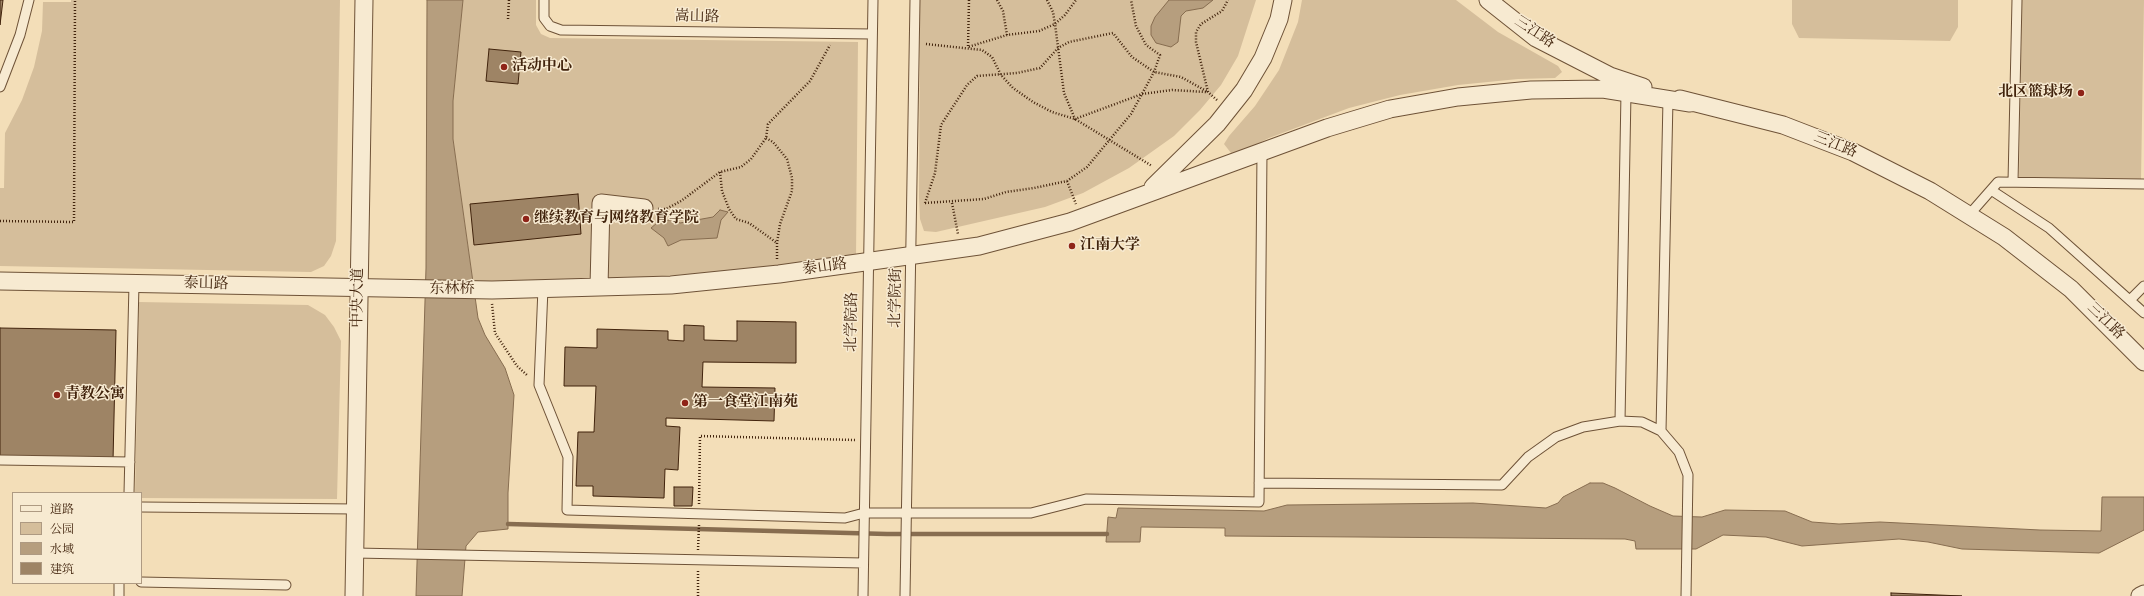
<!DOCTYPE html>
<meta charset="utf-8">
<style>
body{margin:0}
#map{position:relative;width:2144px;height:596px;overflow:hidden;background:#f3deb8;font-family:Vollkorn,"Noto Serif SC",serif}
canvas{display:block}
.legend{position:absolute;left:12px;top:492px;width:130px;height:92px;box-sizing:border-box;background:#f7ead1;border:1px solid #ae9a82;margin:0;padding:5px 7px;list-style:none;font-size:12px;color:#41230c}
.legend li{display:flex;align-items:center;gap:8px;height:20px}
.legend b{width:20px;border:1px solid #ae9a82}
</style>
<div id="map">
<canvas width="2144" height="596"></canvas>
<ul class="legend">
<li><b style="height:5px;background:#f7ead1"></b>道路</li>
<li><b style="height:11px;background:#d5be9b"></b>公园</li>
<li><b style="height:11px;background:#b69e7e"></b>水域</li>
<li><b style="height:11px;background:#9e8465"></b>建筑</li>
</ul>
</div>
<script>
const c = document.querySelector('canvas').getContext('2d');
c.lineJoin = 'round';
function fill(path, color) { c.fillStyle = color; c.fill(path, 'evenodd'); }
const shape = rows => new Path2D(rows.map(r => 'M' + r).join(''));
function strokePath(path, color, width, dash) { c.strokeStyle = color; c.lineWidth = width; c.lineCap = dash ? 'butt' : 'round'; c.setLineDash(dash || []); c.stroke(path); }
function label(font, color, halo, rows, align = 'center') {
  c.font = font + ' Vollkorn,"Noto Serif SC",serif'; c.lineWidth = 3; c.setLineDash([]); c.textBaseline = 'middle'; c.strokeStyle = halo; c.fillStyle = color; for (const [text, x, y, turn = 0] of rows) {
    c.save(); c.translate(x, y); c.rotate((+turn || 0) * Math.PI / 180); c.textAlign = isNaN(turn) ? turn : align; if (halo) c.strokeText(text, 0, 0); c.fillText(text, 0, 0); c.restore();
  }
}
fill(shape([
 [71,0,340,0,336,241,331,256,324,266,311,272,0,266,0,188,4,188,5,133,22,100,34,67,42,31,43,2,71,2],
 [463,0,536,0,536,25,541,34,550,38,858,42,856,257,735,271,474,289,453,139,453,101],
 [920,0,1256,0,1238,56,1221,85,1200,110,1174,136,1129,168,1083,193,1045,207,936,232,924,231,920,219,919,197],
 [1302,0,1456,0,1498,32,1558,66,1562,72,1555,78,1518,79,1458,85,1400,95,1349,108,1269,138,1241,152,1231,153,1224,144,1229,136,1255,106,1279,70,1298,22],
 [1792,0,1958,0,1958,27,1950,41,1799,38,1792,24],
 [2022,0,2144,0,2141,179,2019,177],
 [139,302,308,305,325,315,334,327,341,341,337,499,141,498,141,493,135,493]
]), '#d5be9b');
const water = shape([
 [427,0,463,0,453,101,453,139,478,318,485,335,505,368,514,395,508,493,508,529,478,532,466,546,462,596,416,596,426,268,427,0],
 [1169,0,1213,0,1203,8,1186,11,1181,16,1178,42,1171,47,1156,43,1151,35,1151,26,1155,17,1169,0],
 [720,210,728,212,721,220,717,238,681,240,668,246,664,238,651,228,657,223,673,219,680,223,713,217,720,210],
 [1590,483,1603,483,1615,488,1650,506,1673,516,1702,517,1725,510,1785,511,1812,522,1839,524,1880,522,2040,530,2101,531,2102,497,2144,497,2144,530,2099,553,1962,549,1928,542,1899,539,1802,546,1766,537,1723,535,1696,549,1636,549,1635,541,1625,539,1225,536,1225,528,1141,527,1140,542,1106,542,1108,517,1116,518,1118,508,1264,511,1287,505,1473,503,1546,508,1558,503,1563,497,1590,483]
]);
fill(water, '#b69e7e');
strokePath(water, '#876d50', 1);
strokePath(shape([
 [508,524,887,534,1107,534]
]), '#876d50', 4.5);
const building = shape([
 [0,0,3,0,0,25,0,0],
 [489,49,521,52,518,84,486,81,489,49],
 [578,194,581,234,474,245,470,204,578,194],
 [737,321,796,322,796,363,703,362,702,387,775,388,774,421,666,418,666,426,680,427,678,470,665,469,664,498,593,496,593,486,576,486,578,432,594,432,596,386,564,386,565,347,597,348,597,329,668,331,668,340,684,341,684,325,704,326,704,340,737,341,737,321],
 [0,328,116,330,113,461,0,459,0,328],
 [674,487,693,487,692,506,674,506,674,487],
 [1891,593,1962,596,1891,596,1891,593]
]);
fill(building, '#9e8465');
strokePath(building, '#41230c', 1);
const service = shape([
 [544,0,544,18,550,26,561,30,872,34],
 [0,87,20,35,29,0],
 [2013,182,2017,0],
 [1991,190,2049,228,2144,313],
 [1969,215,1998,182,2144,184],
 [543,288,539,385,568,457,567,510,845,518,864,513,1031,513,1086,499,1259,502,1262,151],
 [2131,299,2144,286],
 [1620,421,1626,93],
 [1661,431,1668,99],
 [0,460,130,462],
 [1259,483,1502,485,1528,457,1556,437,1583,427,1620,421,1642,422,1661,431,1679,452,1688,475,1686,596],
 [129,493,134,284],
 [141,507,356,509],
 [355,553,863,563],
 [141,582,286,585],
 [119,596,119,583],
 [863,596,873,0],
 [905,596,915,0]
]);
const minor = shape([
 [1488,0,1536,38,1610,76,1643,87],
 [1680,99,1783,125,1853,152,1930,191,2004,237,2071,289,2144,362],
 [1153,187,1217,124,1244,90,1263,58,1279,19,1283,0],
 [0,281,492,290,671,285,779,274,979,246,1070,222,1327,128,1390,109,1458,97,1531,90,1603,89,1690,103],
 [599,287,601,203,644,208],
 [354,596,364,0],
 [2140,596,2144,594]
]);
strokePath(service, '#6e5237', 11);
strokePath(minor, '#6e5237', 19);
strokePath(shape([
 [969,0,968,47,1007,35,1039,31,1055,24,1065,15,1076,0],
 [997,0,1003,11,1007,35],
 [1047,0,1053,12,1055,24,1064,93,1075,119,1142,94,1172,90,1206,92],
 [508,19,509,0],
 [926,44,982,50,992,57,1001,75,1013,88,1033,102,1052,112,1075,119,1152,166],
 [1217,100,1208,92,1196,42,1196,32,1201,24,1222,11,1228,0],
 [766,138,773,142,787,159,792,178,792,191,780,224,777,243,777,260],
 [720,172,722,191,729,209,736,219,749,223,777,243],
 [1067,181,1076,204],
 [925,203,935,173,941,125,967,85,977,76,1017,73,1040,68,1058,48,1069,42,1113,33,1132,57,1154,72,1181,77,1208,92],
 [925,203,984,199,1006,192,1034,188,1067,181,1087,167,1131,114,1154,72,1160,55,1146,45,1136,26,1131,0],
 [952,203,958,234],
 [658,209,666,209,681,201,720,172,741,167,751,159,766,138,768,124,810,81,830,45],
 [0,221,74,222,75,0],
 [492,304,495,333,517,366,528,376],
 [699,504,700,436,855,440],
 [698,550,699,525],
 [698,596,698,571]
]), '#41230c', 2.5, [1, 2]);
strokePath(service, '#f7ead1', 9);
strokePath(minor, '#f7ead1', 17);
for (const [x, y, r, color] of [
 [504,67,4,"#8f2418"],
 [2081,93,4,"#8f2418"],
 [526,219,4,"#8f2418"],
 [1072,246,4,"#8f2418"],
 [57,395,4,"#8f2418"],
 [685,403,4,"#8f2418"]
]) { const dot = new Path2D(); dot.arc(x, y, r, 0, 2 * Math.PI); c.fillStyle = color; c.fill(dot); strokePath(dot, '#f7ead1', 1.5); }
label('15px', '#41230c', '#f7ead1', [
 ["嵩山路",697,18,1],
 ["三江路",1534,33,33],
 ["三江路",1835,146,22],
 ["泰山路",825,268,-8],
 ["泰山路",206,285,1],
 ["东林桥",452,290],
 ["中央大道",359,298,-89],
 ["北学院街",897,298,-89],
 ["北学院路",853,322,-89],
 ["三江路",2105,322,44]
]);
label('bold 15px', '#41230c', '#f7ead1', [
 ["活动中心",512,67],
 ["北区篮球场",2073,93,"right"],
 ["继续教育与网络教育学院",534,219],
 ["江南大学",1080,246],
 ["青教公寓",65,395],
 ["第一食堂江南苑",693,403]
], 'left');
</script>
